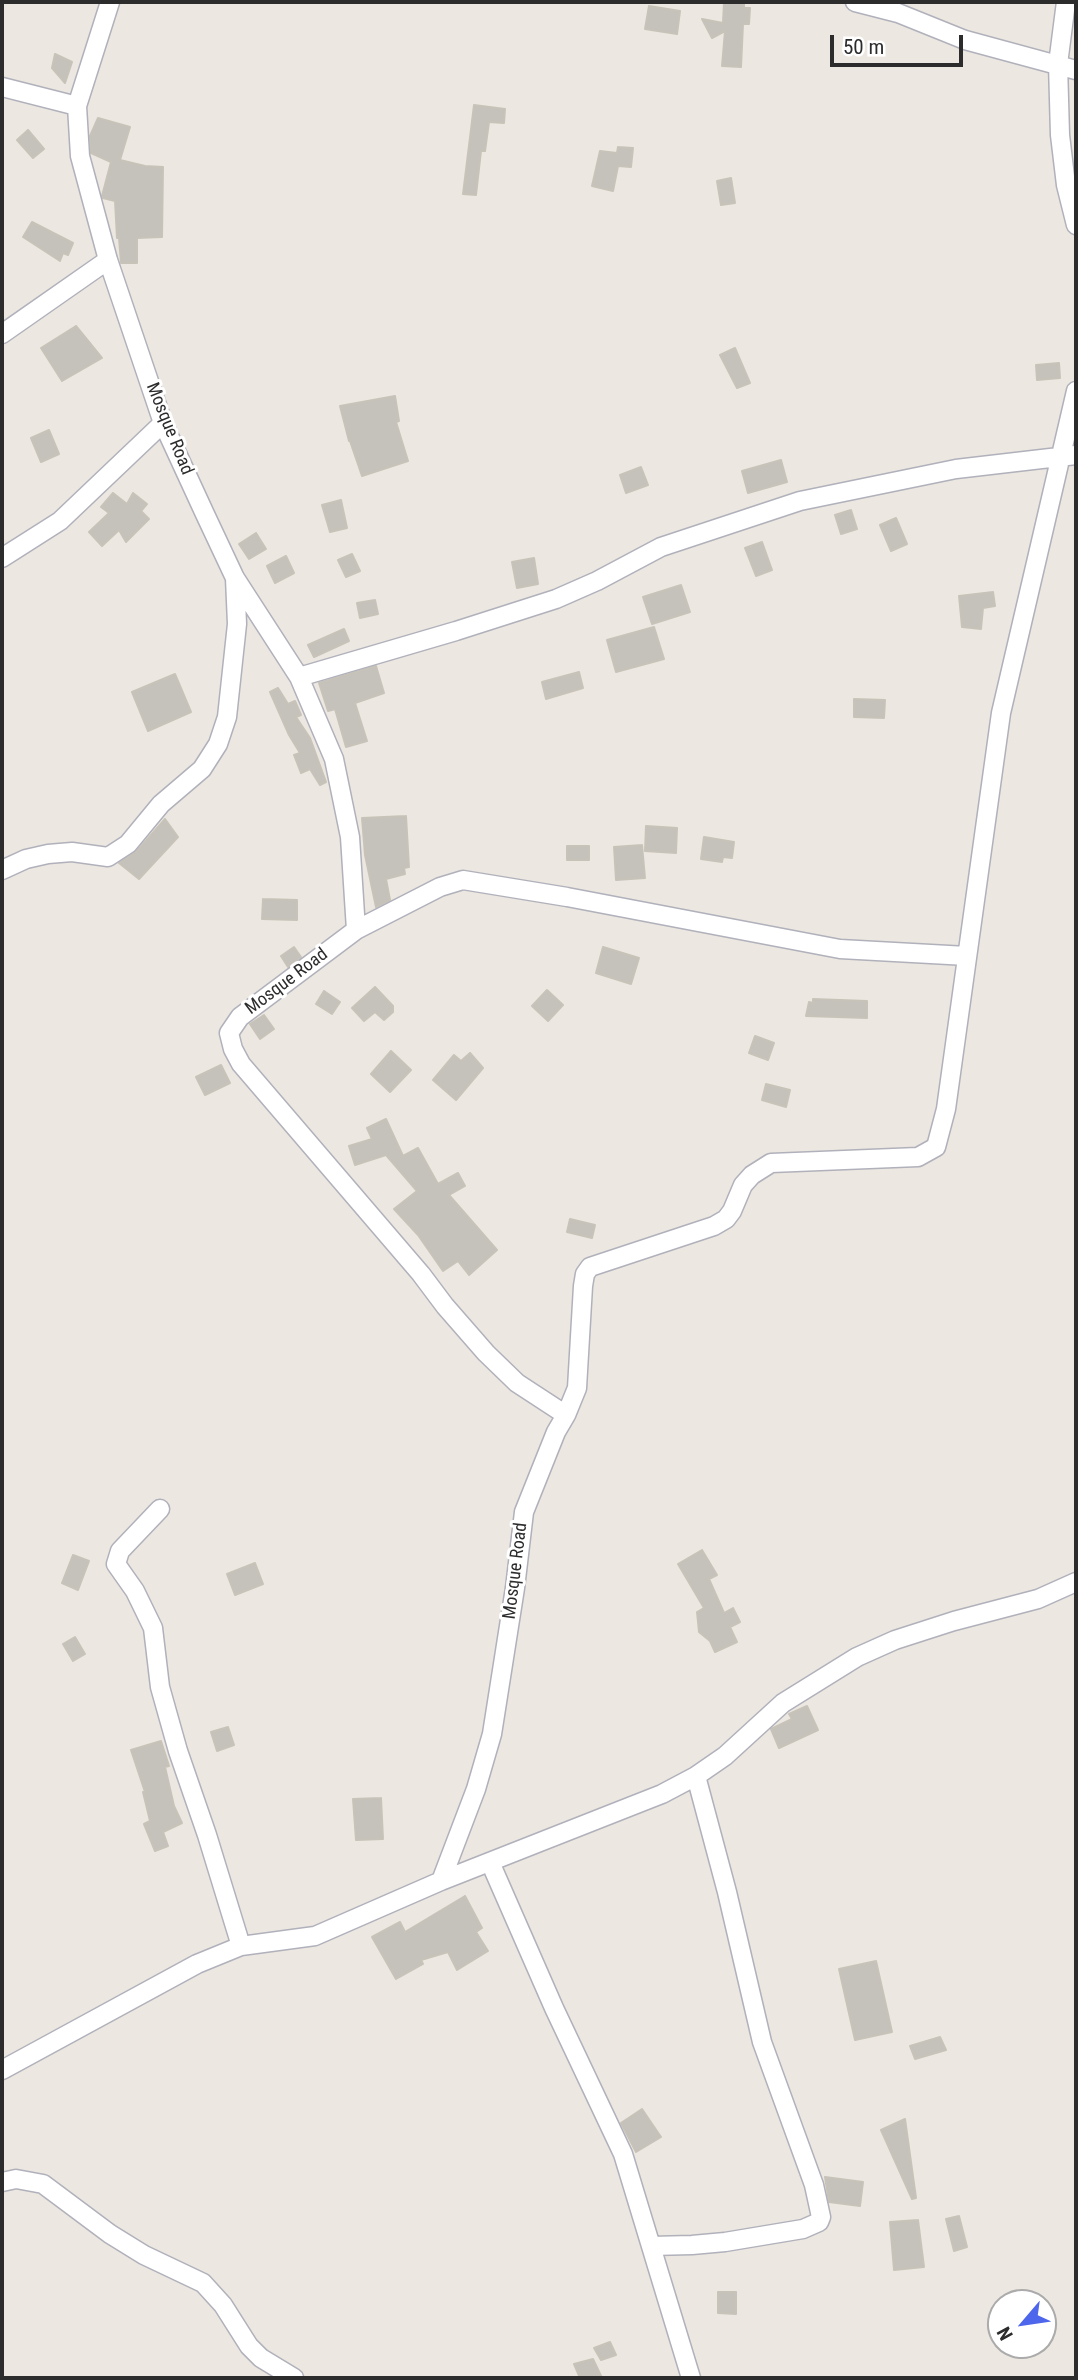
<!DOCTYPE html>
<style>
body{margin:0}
#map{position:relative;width:1078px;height:2380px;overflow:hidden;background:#ece7e0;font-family:"Roboto Condensed",sans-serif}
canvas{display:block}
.frame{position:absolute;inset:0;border:4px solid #2c2c2c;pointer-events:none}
.north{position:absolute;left:987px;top:2289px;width:70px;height:70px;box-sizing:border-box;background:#fff;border:2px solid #ababab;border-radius:50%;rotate:241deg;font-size:19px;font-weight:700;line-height:28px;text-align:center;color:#2c2c2c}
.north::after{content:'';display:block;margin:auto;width:24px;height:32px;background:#4d66ec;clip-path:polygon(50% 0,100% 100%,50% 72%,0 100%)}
.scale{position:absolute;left:830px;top:35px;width:133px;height:32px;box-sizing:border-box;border:4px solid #2c2c2c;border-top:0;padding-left:9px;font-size:21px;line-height:24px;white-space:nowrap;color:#2c2c2c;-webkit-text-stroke:5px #fff;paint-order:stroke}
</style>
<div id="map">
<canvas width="1078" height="2380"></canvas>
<div class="frame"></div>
<div class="north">N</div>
<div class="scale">50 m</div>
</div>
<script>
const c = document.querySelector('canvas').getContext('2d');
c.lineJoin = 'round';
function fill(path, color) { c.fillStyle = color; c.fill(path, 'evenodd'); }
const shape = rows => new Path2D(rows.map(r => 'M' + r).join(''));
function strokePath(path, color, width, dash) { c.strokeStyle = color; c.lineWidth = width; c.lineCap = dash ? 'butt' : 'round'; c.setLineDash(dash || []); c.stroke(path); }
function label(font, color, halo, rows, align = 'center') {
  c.font = font + ' "Roboto Condensed",sans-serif'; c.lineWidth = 6; c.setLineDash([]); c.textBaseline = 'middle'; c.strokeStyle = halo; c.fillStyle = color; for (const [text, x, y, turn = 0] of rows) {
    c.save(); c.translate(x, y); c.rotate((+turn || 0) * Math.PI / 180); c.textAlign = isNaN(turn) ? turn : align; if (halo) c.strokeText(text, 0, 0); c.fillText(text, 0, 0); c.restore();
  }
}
const building = shape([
 [724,2,744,2,744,8,750,8,749,24,743,24,741,67,722,66,725,31,712,38,702,19,723,23,724,2],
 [649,6,680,11,677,34,645,29,649,6],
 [55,54,72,62,65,83,52,68,55,54],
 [474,105,505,109,504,123,489,122,485,151,481,151,476,195,463,194,474,105],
 [98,118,130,127,120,160,145,166,163,167,162,237,137,238,137,263,121,263,119,238,117,238,115,201,103,198,102,196,111,162,91,153,90,136,98,118],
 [28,130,44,149,33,158,17,140,28,130],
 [618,147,633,148,631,167,618,166,613,191,592,186,600,151,617,153,618,147],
 [731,178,735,203,721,205,717,181,731,178],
 [32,222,73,243,68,255,63,253,60,261,23,237,32,222],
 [76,326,102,358,62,381,41,348,76,326],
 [735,348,750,383,737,388,720,355,735,348],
 [1059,363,1060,378,1037,380,1036,365,1059,363],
 [395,396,399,421,396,422,408,461,362,476,350,441,349,441,340,406,395,396],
 [49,430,59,454,41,462,31,438,49,430],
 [781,460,787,482,748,493,742,471,781,460],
 [641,467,648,485,626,493,620,475,641,467],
 [113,493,127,504,133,493,147,504,141,511,149,519,126,542,119,530,102,546,89,532,109,513,101,507,113,493],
 [341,500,347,528,330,532,322,505,341,500],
 [851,510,857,529,841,534,835,515,851,510],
 [896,518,907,544,891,551,880,525,896,518],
 [256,533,266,549,249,559,239,544,256,533],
 [762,542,772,570,756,576,745,548,762,542],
 [352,554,360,571,346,577,338,560,352,554],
 [286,556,294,573,275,583,267,566,286,556],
 [534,558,538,584,517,588,512,562,534,558],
 [681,585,690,612,652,624,643,597,681,585],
 [993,592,995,606,983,608,981,629,962,627,959,596,993,592],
 [375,600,378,614,360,618,357,603,375,600],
 [654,627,664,659,616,672,607,640,654,627],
 [344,629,349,641,314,657,308,645,344,629],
 [376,666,384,693,355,703,367,741,346,747,335,709,328,711,319,683,376,666],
 [579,672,583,688,546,699,542,682,579,672],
 [175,674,191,712,148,731,132,692,175,674],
 [278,688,288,704,295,701,301,715,296,717,310,738,326,782,320,785,310,769,301,773,294,755,300,753,289,735,270,692,278,688],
 [854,699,885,700,884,718,854,717,854,699],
 [406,816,409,867,404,868,405,874,386,879,390,900,376,907,365,855,362,818,406,816],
 [165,819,178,837,139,879,119,863,136,852,165,819],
 [646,826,677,828,676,853,645,851,646,826],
 [704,837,734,842,732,858,723,857,722,862,701,859,704,837],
 [642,845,645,878,616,880,614,847,642,845],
 [567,846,589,846,589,860,567,860,567,846],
 [263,899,297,900,297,920,262,919,263,899],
 [294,947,301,957,288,967,281,956,294,947],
 [603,947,639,958,631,984,596,973,603,947],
 [375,987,393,1006,393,1012,384,1020,375,1012,364,1021,352,1008,375,987],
 [547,990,563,1005,548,1021,532,1006,547,990],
 [324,991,340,1002,332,1014,316,1004,324,991],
 [813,999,867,1001,867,1018,806,1016,809,1002,813,1003,813,999],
 [264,1015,274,1029,260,1039,250,1024,264,1015],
 [755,1036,774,1043,768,1060,749,1053,755,1036],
 [391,1051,411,1070,390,1092,371,1074,391,1051],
 [470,1053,483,1068,456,1100,433,1080,454,1055,461,1061,470,1053],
 [221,1065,230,1083,205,1095,196,1077,221,1065],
 [766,1084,790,1090,786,1107,762,1100,766,1084],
 [386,1119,403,1156,418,1148,438,1184,458,1173,465,1186,449,1195,497,1250,469,1275,458,1261,443,1271,418,1235,394,1209,417,1191,386,1155,355,1165,349,1146,372,1139,367,1128,386,1119],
 [570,1219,595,1225,592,1238,567,1232,570,1219],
 [702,1550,717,1575,709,1579,724,1613,733,1608,740,1622,730,1627,737,1642,715,1652,710,1641,699,1632,697,1612,704,1608,678,1564,702,1550],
 [73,1555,89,1561,78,1590,62,1583,73,1555],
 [255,1563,263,1584,235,1595,227,1574,255,1563],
 [75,1637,85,1654,73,1661,63,1644,75,1637],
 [807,1706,818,1730,779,1748,771,1729,792,1719,789,1714,807,1706],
 [228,1727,234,1745,217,1751,211,1732,228,1727],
 [161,1741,169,1766,165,1767,174,1806,182,1823,163,1832,168,1846,155,1851,144,1824,150,1821,143,1792,145,1792,131,1750,161,1741],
 [381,1798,383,1839,356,1840,353,1799,381,1798],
 [465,1896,482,1928,476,1932,488,1951,457,1970,448,1952,421,1960,423,1964,396,1979,372,1937,400,1922,405,1932,465,1896],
 [876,1961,892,2032,855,2040,839,1969,876,1961],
 [940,2037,946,2050,915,2059,910,2046,940,2037],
 [642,2109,661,2137,636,2152,621,2123,642,2109],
 [905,2119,916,2198,912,2199,881,2130,905,2119],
 [825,2177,863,2182,860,2206,829,2202,825,2177],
 [959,2216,967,2247,954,2251,946,2219,959,2216],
 [918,2220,924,2267,894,2270,890,2222,918,2220],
 [718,2292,736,2292,736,2314,718,2313,718,2292],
 [610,2342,616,2355,601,2360,594,2348,610,2342],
 [593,2359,602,2378,580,2378,574,2364,593,2359]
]);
fill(building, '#c5c1bb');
strokePath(building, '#c8c3b9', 2);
const minor = shape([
 [110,2,77,106,80,156,108,260,163,423,204,512,235,578,299,677,334,759,350,837,356,930,240,1017,229,1033,233,1049,241,1064,421,1274,445,1306,486,1353,517,1383,566,1415,556,1432,524,1512,515,1588,492,1734,476,1789,441,1881],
 [855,2,898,13,965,40,1076,70],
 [1066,2,1058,64,1060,135,1066,185,1076,225],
 [2,87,77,106],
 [2,334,108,260],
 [2,558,60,521,163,423],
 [299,677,456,631,556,599,597,581,661,547,800,501,956,469,1076,455],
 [2,870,26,859,48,854,72,852,108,857,128,844,161,804,202,769,218,744,227,717,237,624,235,578],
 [356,930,440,887,463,880,567,897,840,949,967,956],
 [566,1415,577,1388,583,1286,585,1274,590,1267,714,1226,726,1219,732,1211,743,1185,752,1175,771,1163,918,1157,936,1147,946,1109,1001,713,1076,391],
 [160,1509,120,1551,116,1564,135,1591,153,1628,160,1687,178,1751,207,1835,241,1946],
 [490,1862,554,2008,623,2154,691,2378],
 [2,2070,197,1964,241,1946,315,1936,441,1881,662,1794,696,1776,725,1756,783,1703,857,1657,895,1640,954,1621,1038,1599,1076,1582],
 [2,2182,16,2179,43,2184,110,2234,144,2255,203,2283,223,2305,249,2346,261,2358,294,2378],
 [651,2246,692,2245,725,2242,803,2229,819,2222,821,2217,814,2185,762,2042,727,1892,696,1776]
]);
strokePath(minor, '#b0b1bb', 21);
strokePath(minor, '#fff', 18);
label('18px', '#2c2c2c', '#fff', [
 ["Mosque Road",169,429,68],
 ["Mosque Road",287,982,-37],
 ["Mosque Road",516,1571,-83]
]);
</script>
